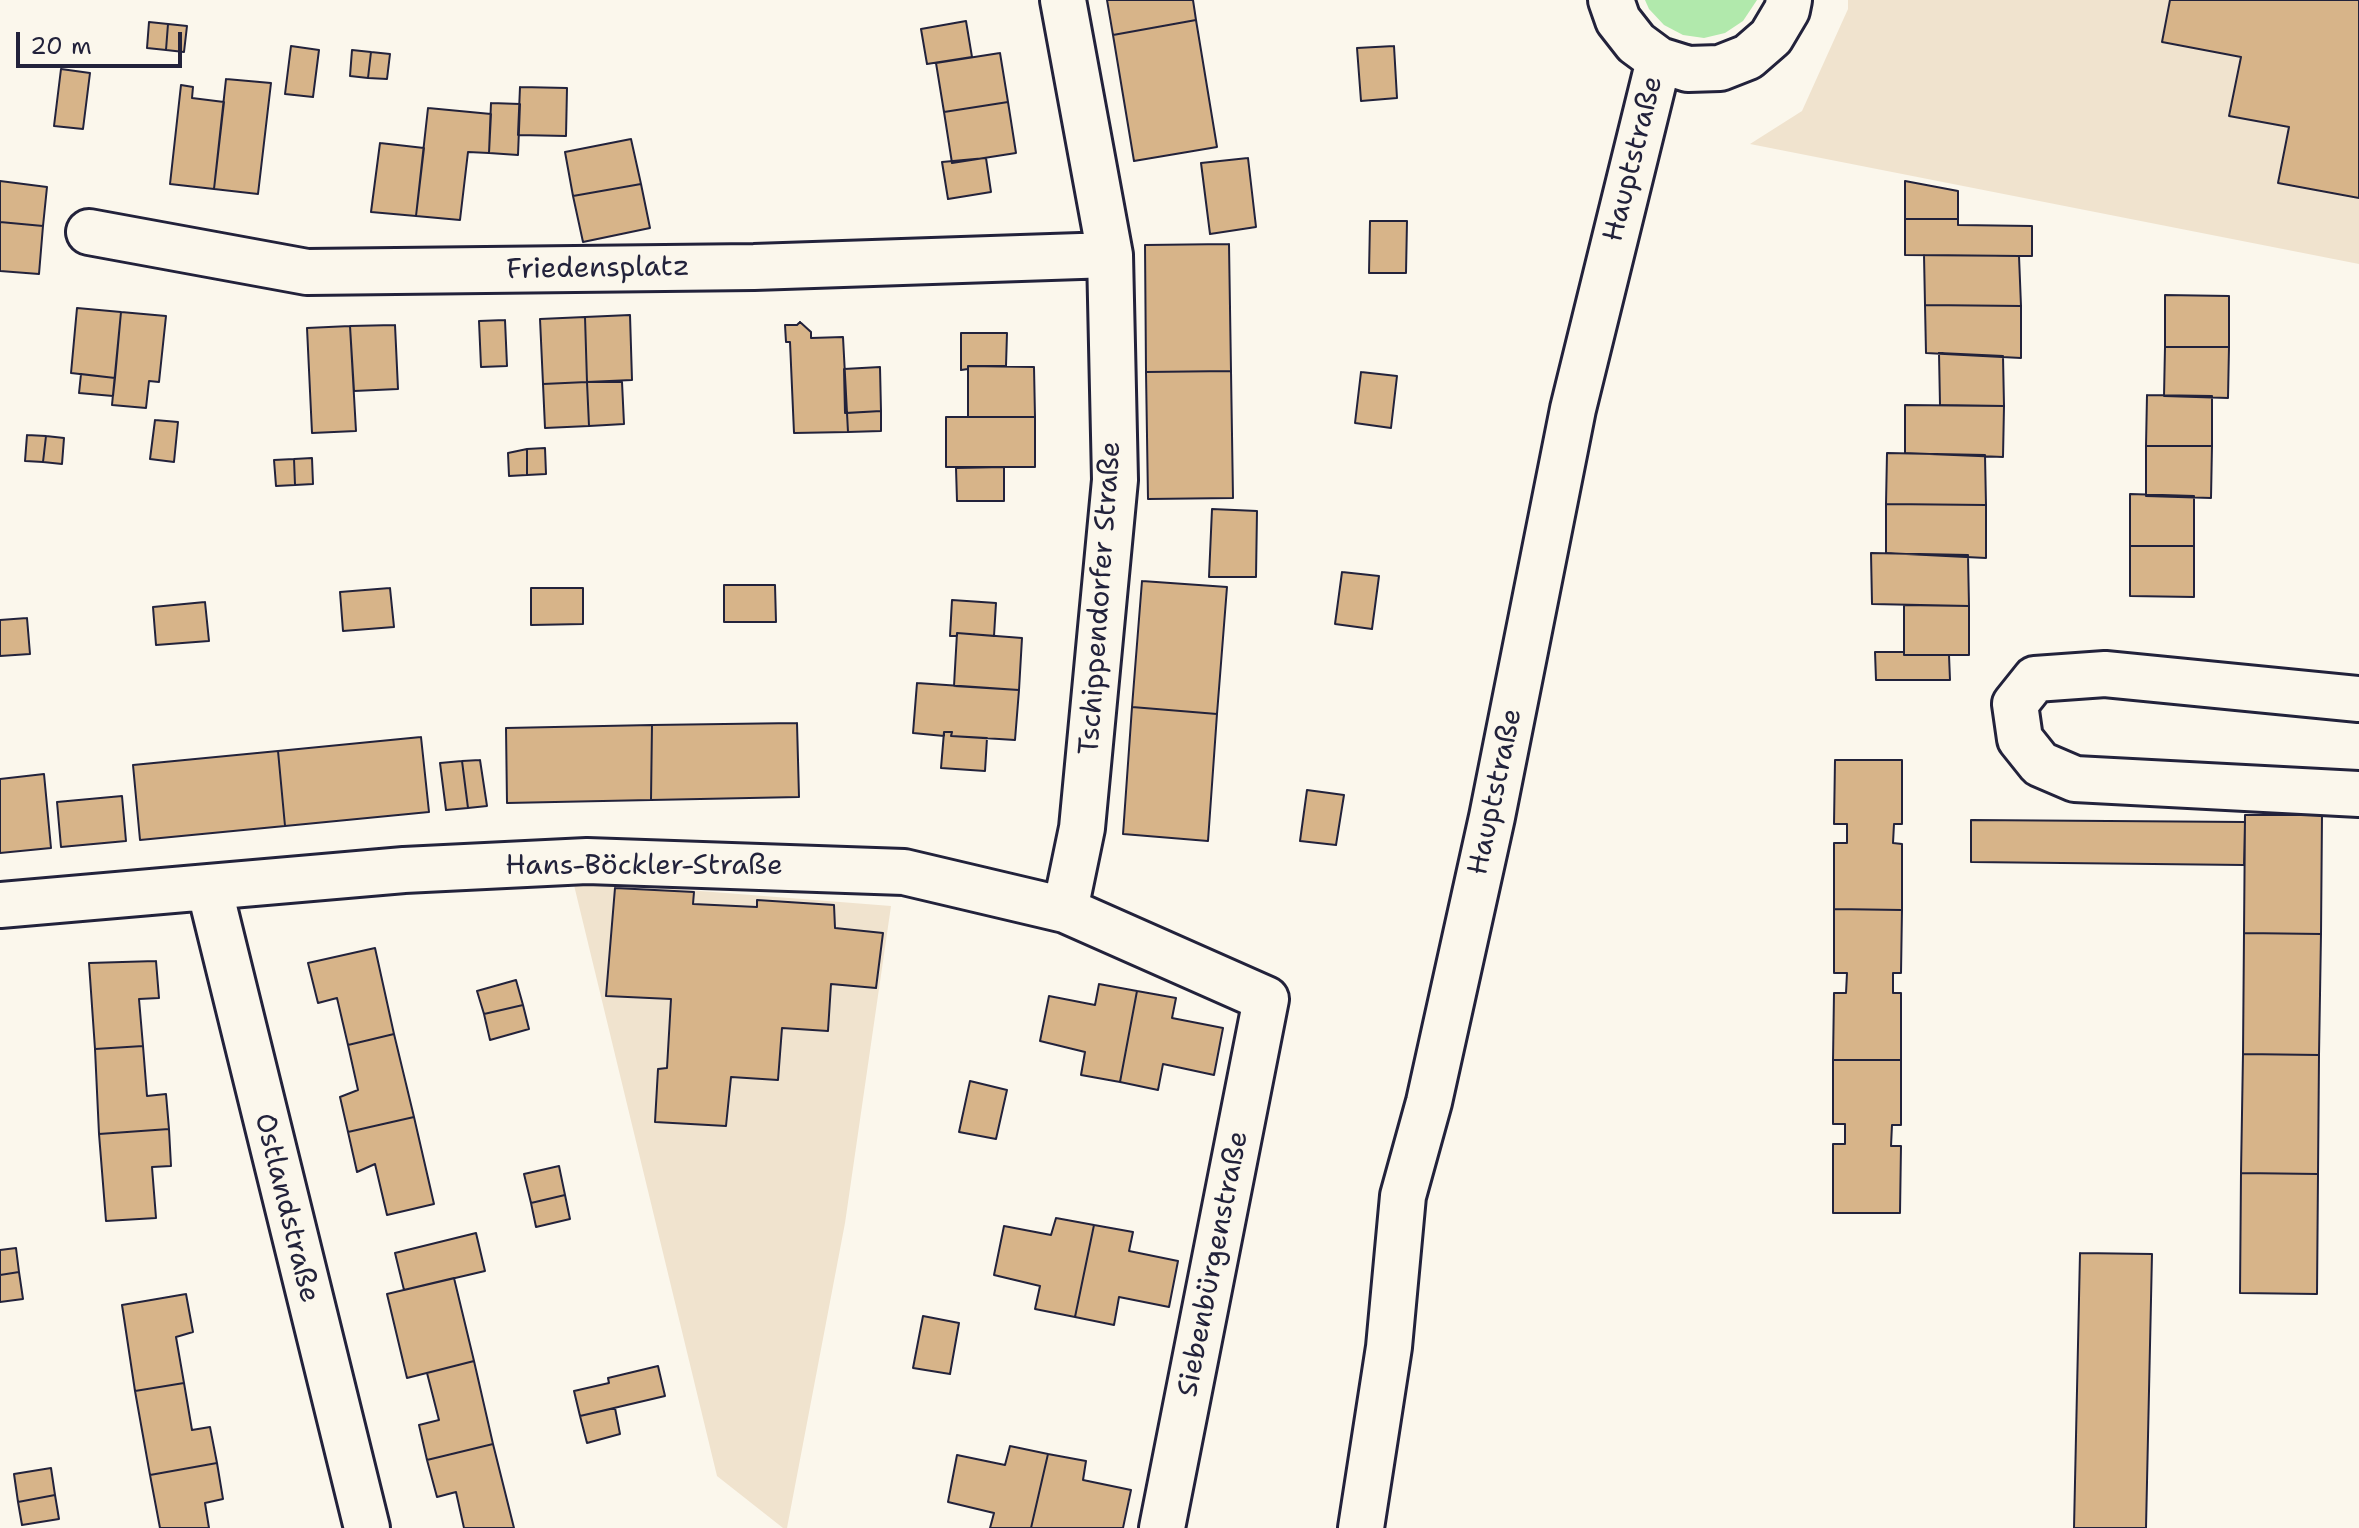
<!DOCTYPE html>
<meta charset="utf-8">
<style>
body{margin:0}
#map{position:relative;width:2359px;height:1528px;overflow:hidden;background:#fbf7ec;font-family:"Shantell Sans",sans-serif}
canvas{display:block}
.scale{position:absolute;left:16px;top:32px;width:166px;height:36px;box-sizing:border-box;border:4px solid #22223b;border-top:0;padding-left:10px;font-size:24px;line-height:28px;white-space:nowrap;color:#22223b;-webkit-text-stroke:6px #fbf7ec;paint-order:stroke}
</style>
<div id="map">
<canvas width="2359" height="1528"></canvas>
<div class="scale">20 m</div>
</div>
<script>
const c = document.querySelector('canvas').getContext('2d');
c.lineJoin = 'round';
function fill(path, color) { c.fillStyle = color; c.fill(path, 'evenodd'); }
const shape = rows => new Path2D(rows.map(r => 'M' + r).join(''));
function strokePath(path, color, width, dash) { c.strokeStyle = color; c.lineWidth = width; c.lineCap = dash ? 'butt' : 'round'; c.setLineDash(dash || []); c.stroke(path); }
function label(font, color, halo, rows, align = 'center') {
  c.font = font + ' "Shantell Sans",sans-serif'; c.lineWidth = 6; c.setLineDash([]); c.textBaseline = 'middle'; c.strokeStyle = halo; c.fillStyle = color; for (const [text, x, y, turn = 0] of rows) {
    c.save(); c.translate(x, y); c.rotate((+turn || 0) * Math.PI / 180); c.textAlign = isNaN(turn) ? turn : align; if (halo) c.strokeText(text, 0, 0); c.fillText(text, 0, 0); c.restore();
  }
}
fill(shape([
 [1848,0,2359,0,2359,264,1750,144,1802,111,1848,9],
 [573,881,891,906,845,1223,787,1528,783,1528,717,1476]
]), '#f0e3ce');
fill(shape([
 [1645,0,1757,0,1743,21,1725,33,1704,38,1683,35,1664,25,1649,9]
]), '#b1e9ac');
const building = shape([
 [1107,0,1193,0,1196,20,1113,35,1107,0],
 [2170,0,2359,0,2359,198,2278,183,2289,127,2229,116,2241,57,2162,42,2170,0],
 [1196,20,1217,147,1134,161,1113,35,1196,20],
 [966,21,972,57,927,64,921,29,966,21],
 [149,22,168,24,166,50,147,48,149,22],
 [168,24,187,26,184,52,166,50,168,24],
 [291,46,319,50,313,97,285,94,291,46],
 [1394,46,1397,98,1361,101,1357,48,1394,46],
 [352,50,371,52,368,78,350,76,352,50],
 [371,52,390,54,387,79,368,78,371,52],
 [1000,53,1008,102,944,112,936,63,1000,53],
 [61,69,90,73,83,129,54,126,61,69],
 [226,79,271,83,258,194,214,189,226,79],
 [181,85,193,87,192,98,224,102,214,189,170,184,181,85],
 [520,87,567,88,566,136,518,135,520,87],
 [1008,102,1016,153,952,163,944,112,1008,102],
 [491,103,520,104,518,155,489,153,491,103],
 [428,108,491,114,489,153,468,152,460,220,416,216,428,108],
 [631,139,641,184,573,196,565,152,631,139],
 [380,143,424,148,416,216,371,212,380,143],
 [986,158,991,192,948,199,942,162,986,158],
 [1248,158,1256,227,1210,234,1201,163,1248,158],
 [0,181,47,187,43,226,0,222,0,181],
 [1905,181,1958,191,1958,219,1905,219,1905,181],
 [641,184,650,228,583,242,573,196,641,184],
 [1905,219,1958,219,1958,225,2032,226,2032,256,1905,255,1905,219],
 [1370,221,1407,221,1406,273,1369,273,1370,221],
 [0,222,43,226,39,274,0,271,0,222],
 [1229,244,1231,371,1146,372,1145,245,1229,244],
 [1924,255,2019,256,2021,306,1925,305,1924,255],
 [2165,295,2229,296,2229,347,2165,347,2165,295],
 [1925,305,2021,306,2021,358,1926,353,1925,305],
 [77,308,121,312,115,378,71,373,77,308],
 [121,312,166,316,159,382,149,381,146,408,112,405,121,312],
 [630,315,632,380,587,382,585,317,630,315],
 [585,317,587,382,543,384,540,319,585,317],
 [505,320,507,366,481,367,479,321,505,320],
 [800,322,811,332,811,338,843,337,848,432,794,433,790,342,786,342,785,325,797,325,800,322],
 [395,325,398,389,354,391,350,326,395,325],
 [350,326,356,431,312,433,307,328,350,326],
 [961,333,1007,333,1006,366,968,366,968,369,961,370,961,333],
 [2165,347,2229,347,2228,398,2164,396,2165,347],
 [1939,353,2003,356,2004,406,1940,405,1939,353],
 [968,366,1034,367,1035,417,968,417,968,366],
 [880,367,881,411,845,413,844,369,880,367],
 [1231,371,1233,498,1148,499,1146,372,1231,371],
 [1361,372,1397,376,1391,428,1355,423,1361,372],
 [81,374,115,378,113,396,79,393,81,374],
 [587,382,589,426,545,428,543,384,587,382],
 [587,382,622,382,624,424,589,426,587,382],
 [2147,395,2212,396,2212,446,2146,446,2147,395],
 [1905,405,2004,406,2003,457,1905,453,1905,405],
 [881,411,881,431,848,432,847,413,881,411],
 [946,417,1035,417,1035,467,946,467,946,417],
 [155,420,178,422,174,462,150,459,155,420],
 [27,435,46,436,43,462,25,461,27,435],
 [46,436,64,438,62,464,43,462,46,436],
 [2146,446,2212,446,2211,498,2146,496,2146,446],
 [545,448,546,474,527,475,527,449,545,448],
 [527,449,527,475,509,476,508,453,527,449],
 [1887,453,1985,455,1986,505,1886,504,1887,453],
 [312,458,313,484,295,485,294,459,312,458],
 [294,459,295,485,276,486,274,460,294,459],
 [1004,467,1004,501,957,501,956,468,1004,467],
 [2130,494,2194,496,2194,546,2130,546,2130,494],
 [1886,504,1986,505,1986,558,1886,553,1886,504],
 [1212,509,1257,511,1256,577,1209,577,1212,509],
 [2130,546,2194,546,2194,597,2130,596,2130,546],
 [1871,553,1968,555,1969,606,1872,604,1871,553],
 [1342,572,1379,576,1372,629,1335,624,1342,572],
 [1142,581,1227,587,1217,714,1132,707,1142,581],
 [724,585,775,585,776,622,724,622,724,585],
 [390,588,394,627,343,631,340,592,390,588],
 [531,588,583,588,583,624,531,625,531,588],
 [952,600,996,603,994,636,957,633,957,636,950,636,952,600],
 [205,602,209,641,156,645,153,607,205,602],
 [1904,605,1969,606,1969,655,1904,655,1904,605],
 [27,618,30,654,0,656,0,620,27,618],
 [957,633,1022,638,1019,690,954,686,957,633],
 [1875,652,1904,652,1904,655,1949,655,1950,680,1876,680,1875,652],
 [917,683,1019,690,1015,740,951,736,952,732,944,732,944,736,913,733,917,683],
 [1132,707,1217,714,1208,841,1123,834,1132,707],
 [797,723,799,797,651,800,652,725,797,723],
 [652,725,651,800,507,803,506,728,652,725],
 [944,732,952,732,951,736,987,738,985,771,941,768,944,732],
 [421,737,429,812,285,826,278,751,421,737],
 [278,751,285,826,140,840,133,765,278,751],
 [480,760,487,806,468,808,462,761,480,760],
 [1835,760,1902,760,1902,824,1894,824,1893,843,1902,844,1902,910,1834,909,1834,843,1847,843,1847,824,1834,824,1835,760],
 [462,761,468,808,446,810,440,763,462,761],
 [44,774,51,848,0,853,0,779,44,774],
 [1307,790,1344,795,1336,845,1300,841,1307,790],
 [122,796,126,841,61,847,57,802,122,796],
 [2245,815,2322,815,2321,934,2244,933,2245,815],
 [1971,820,2245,822,2244,865,1971,862,1971,820],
 [615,888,694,892,693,904,757,907,757,900,834,905,835,928,883,933,876,988,831,984,828,1031,782,1028,778,1080,731,1077,726,1126,655,1122,658,1069,667,1068,671,999,606,996,615,888],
 [1834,909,1902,910,1901,973,1893,973,1893,993,1901,993,1901,1060,1833,1060,1834,993,1846,993,1847,973,1834,973,1834,909],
 [2244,933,2321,934,2319,1055,2243,1054,2244,933],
 [375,948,394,1034,348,1045,337,998,318,1003,308,963,375,948],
 [156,961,159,998,139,999,143,1046,95,1049,89,963,156,961],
 [516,980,523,1005,484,1014,477,991,516,980],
 [1099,984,1137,991,1120,1082,1081,1075,1085,1052,1040,1041,1049,996,1095,1005,1099,984],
 [1137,991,1176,998,1172,1018,1223,1028,1214,1075,1163,1064,1158,1090,1120,1082,1137,991],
 [523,1005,529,1029,490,1040,484,1014,523,1005],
 [394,1034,414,1117,348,1132,340,1097,358,1090,348,1045,394,1034],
 [143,1046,147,1096,166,1094,169,1129,99,1134,95,1049,143,1046],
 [2243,1054,2319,1055,2318,1174,2241,1173,2243,1054],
 [1833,1060,1901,1060,1901,1125,1892,1125,1891,1146,1901,1146,1900,1213,1833,1213,1833,1144,1845,1144,1845,1124,1833,1124,1833,1060],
 [970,1081,1007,1090,996,1139,959,1132,970,1081],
 [414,1117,434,1204,387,1215,375,1164,357,1172,348,1132,414,1117],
 [169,1129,171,1166,152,1167,156,1218,106,1221,99,1134,169,1129],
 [559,1166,565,1195,531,1203,524,1174,559,1166],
 [2241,1173,2318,1174,2317,1294,2240,1293,2241,1173],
 [565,1195,570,1219,536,1227,531,1203,565,1195],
 [1056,1218,1094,1225,1075,1317,1035,1309,1040,1286,994,1275,1004,1226,1051,1235,1056,1218],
 [1094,1225,1133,1232,1129,1251,1178,1261,1169,1307,1119,1297,1114,1325,1075,1317,1094,1225],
 [476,1233,485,1271,404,1290,395,1253,476,1233],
 [16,1248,19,1272,0,1275,0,1250,16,1248],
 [2080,1253,2152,1254,2146,1528,2074,1528,2080,1253],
 [19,1272,23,1299,0,1302,0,1275,19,1272],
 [454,1278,474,1361,407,1378,387,1294,454,1278],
 [186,1294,193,1332,176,1337,184,1383,135,1391,122,1305,186,1294],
 [923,1316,959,1323,950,1374,913,1368,923,1316],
 [474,1361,493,1444,427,1460,419,1425,439,1420,427,1373,474,1361],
 [658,1366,665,1396,580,1416,574,1391,609,1383,608,1378,658,1366],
 [184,1383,192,1430,210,1427,217,1463,150,1475,135,1391,184,1383],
 [615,1408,620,1434,587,1443,580,1416,615,1408],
 [493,1444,514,1528,464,1528,456,1492,437,1497,427,1460,493,1444],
 [1010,1446,1048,1454,1031,1528,990,1528,994,1513,948,1502,957,1455,1005,1465,1010,1446],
 [1048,1454,1086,1461,1083,1480,1131,1490,1123,1528,1031,1528,1048,1454],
 [217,1463,223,1499,205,1503,209,1528,160,1528,150,1475,217,1463],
 [51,1468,55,1495,18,1502,14,1474,51,1468],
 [55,1495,59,1519,22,1525,18,1502,55,1495]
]);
fill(building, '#d7b489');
strokePath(building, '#22223b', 2);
const street = shape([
 [1063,0,1110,255,1115,480,1082,828,1065,910],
 [89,232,307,272,754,267,1110,255],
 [2359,699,2105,674,2035,679,2015,704,2020,739,2040,764,2075,779,2359,794],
 [209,887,367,1528],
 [0,905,404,870,587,861,904,872,1065,910,1266,999,1162,1528]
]);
const secondary = shape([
 [1611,0,1618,20,1636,43,1659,60,1688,69,1720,68,1748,57,1771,37,1787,10,1789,0],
 [1361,1528,1389,1347,1403,1196,1429,1102,1492,817,1573,409,1659,60]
]);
strokePath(street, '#22223b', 50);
strokePath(secondary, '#22223b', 50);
strokePath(street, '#fbf7ec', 44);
strokePath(secondary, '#fbf7ec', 44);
label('28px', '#22223b', '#fbf7ec', [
 ["Hauptstraße",1634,159,-76],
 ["Friedensplatz",598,269,-1],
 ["Tschippendorfer Straße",1101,598,-86],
 ["Hauptstraße",1496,792,-78],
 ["Hans-Böckler-Straße",644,867],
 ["Ostlandstraße",286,1208,76],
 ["Siebenbürgenstraße",1214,1264,-79]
]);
</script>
